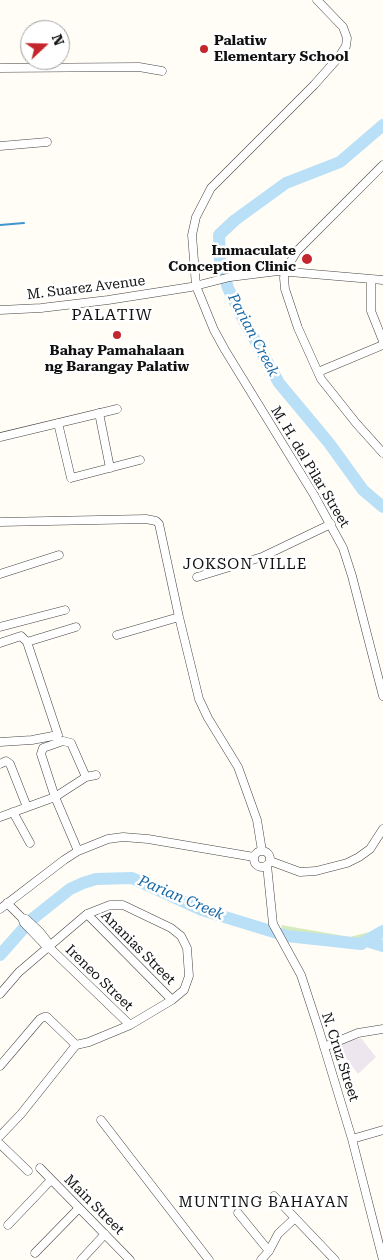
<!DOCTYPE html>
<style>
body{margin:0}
#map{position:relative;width:383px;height:1260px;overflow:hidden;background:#fffdf5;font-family:"Roboto Serif",serif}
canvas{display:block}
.north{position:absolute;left:20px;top:20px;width:50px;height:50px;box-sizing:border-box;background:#fff;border:1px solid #a0a0a0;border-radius:50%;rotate:69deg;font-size:14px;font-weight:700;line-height:20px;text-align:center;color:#111}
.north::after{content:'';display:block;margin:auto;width:18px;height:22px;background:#c4262e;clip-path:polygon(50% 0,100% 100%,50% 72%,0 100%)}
</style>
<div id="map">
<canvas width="383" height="1260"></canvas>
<div class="north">N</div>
</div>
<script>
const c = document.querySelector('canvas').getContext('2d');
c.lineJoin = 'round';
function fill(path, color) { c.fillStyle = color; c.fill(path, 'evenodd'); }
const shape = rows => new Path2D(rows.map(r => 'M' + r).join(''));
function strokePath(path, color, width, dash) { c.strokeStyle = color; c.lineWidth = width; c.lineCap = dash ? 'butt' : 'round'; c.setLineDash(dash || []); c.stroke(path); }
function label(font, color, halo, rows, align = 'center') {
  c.font = font + ' "Roboto Serif",serif'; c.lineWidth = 5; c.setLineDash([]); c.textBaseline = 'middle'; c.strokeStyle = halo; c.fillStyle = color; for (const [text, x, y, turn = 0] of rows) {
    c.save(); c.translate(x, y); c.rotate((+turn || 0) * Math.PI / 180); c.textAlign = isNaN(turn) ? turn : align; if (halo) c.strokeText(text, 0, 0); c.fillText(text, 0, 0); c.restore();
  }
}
fill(shape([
 [361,1038,376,1057,358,1074,336,1044]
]), '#eee6ef');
fill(shape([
 [281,925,350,937,373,931,374,934,366,939,347,942,283,930]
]), '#d5ebbd');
strokePath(shape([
 [0,225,24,223]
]), '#3f96cf', 2);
strokePath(shape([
 [383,125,340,162,286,183,235,220,219,235,220,261,228,288,242,317,279,383,329,443,363,490,383,507],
 [367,941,383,946],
 [0,955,31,920,70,889,83,883,96,879,132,878,202,910,287,936,361,944,383,931]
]), '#b9e0f7', 12);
const minor = shape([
 [317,0,343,27,347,38,346,46,339,57,314,85,211,188,196,217,192,235,196,286,214,330,225,350,314,495,343,548,352,576,383,696],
 [0,68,139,67,162,71],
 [0,146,47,142],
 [383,165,297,251,285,271,284,278,285,289,298,328,321,379,356,423,383,453],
 [371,279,371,311,383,341],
 [0,310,41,308,108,300,191,287,230,277,278,271,383,280],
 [318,372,383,345],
 [99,413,110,468],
 [58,423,71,478,140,460],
 [0,437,117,409],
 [0,522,146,519,156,521,159,524,179,617,199,699,208,718,238,767,257,820,262,851],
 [0,574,59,555],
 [197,577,262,557,331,524],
 [0,627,65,610],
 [117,635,179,617],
 [27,642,76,627],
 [0,643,21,636,27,642,58,735,32,740,0,742],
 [0,764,6,761,10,764,27,807],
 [13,812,30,843],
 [0,817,55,797,86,777,96,775],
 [78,851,55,797,41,754,43,748,63,741,71,743,86,777],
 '254 859a8 8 0 1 1 16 0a8 8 0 1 1-16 0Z',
 [270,861,300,872,316,871,347,863,359,857,370,849,383,829],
 [267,865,273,924,301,975,319,1030,352,1139,383,1260],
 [7,903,22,918,26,919,40,932,47,941],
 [0,909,64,860,78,851,108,839,123,837,148,839,254,857],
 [87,914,172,1000],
 [22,918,24,923,47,947,52,950,130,1025],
 [0,994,19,972,87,914,110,905,123,905,171,928,181,936,187,948,189,976,184,990,172,1000,130,1025,89,1042,76,1045,21,1114,0,1136],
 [324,1047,358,1033,383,1029],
 [0,1066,40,1019,44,1017,47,1017,76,1045],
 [101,1120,209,1260],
 [352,1139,383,1130],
 [0,1144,28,1171],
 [40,1168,130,1260],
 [274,1196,335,1260],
 [238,1213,269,1251],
 [8,1225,51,1180],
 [35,1253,79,1208],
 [81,1260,105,1234],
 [261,1260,269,1251,278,1234,295,1218]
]);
strokePath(minor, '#444', 9);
strokePath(minor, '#fff', 8);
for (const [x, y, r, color] of [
 [204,49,5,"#c4262e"],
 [307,259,6,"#c4262e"],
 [117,335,5,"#c4262e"]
]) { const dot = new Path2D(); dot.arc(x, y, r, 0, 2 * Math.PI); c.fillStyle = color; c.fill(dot); strokePath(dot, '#fff', 2); }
label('bold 14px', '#111', '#fff', [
 ["Palatiw",214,41],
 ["Elementary School",214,57],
 ["Immaculate",296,251,"right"],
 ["Conception Clinic",296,267,"right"],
 ["Bahay Pamahalaan",117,351,"center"],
 ["ng Barangay Palatiw",117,367,"center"]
], 'left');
label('14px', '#111', '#fff', [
 ["M. Suarez Avenue",86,288,-7],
 ["M. H. del Pilar Street",310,467,59],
 ["Ananias Street",138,948,45],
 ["Ireneo Street",99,978,44],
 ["N. Cruz Street",340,1057,72],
 ["Main Street",94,1205,45]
]);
label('italic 15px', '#1768a6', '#fff', [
 ["Parian Creek",253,335,62],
 ["Parian Creek",181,898,23]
]);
c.letterSpacing = '1px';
label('15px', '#111', '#fff', [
 ["JOKSON VILLE",245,565],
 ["MUNTING BAHAYAN",264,1203]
]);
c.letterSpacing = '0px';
c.letterSpacing = '1px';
label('16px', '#111', '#fff', [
 ["PALATIW",112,315]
]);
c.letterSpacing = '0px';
</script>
